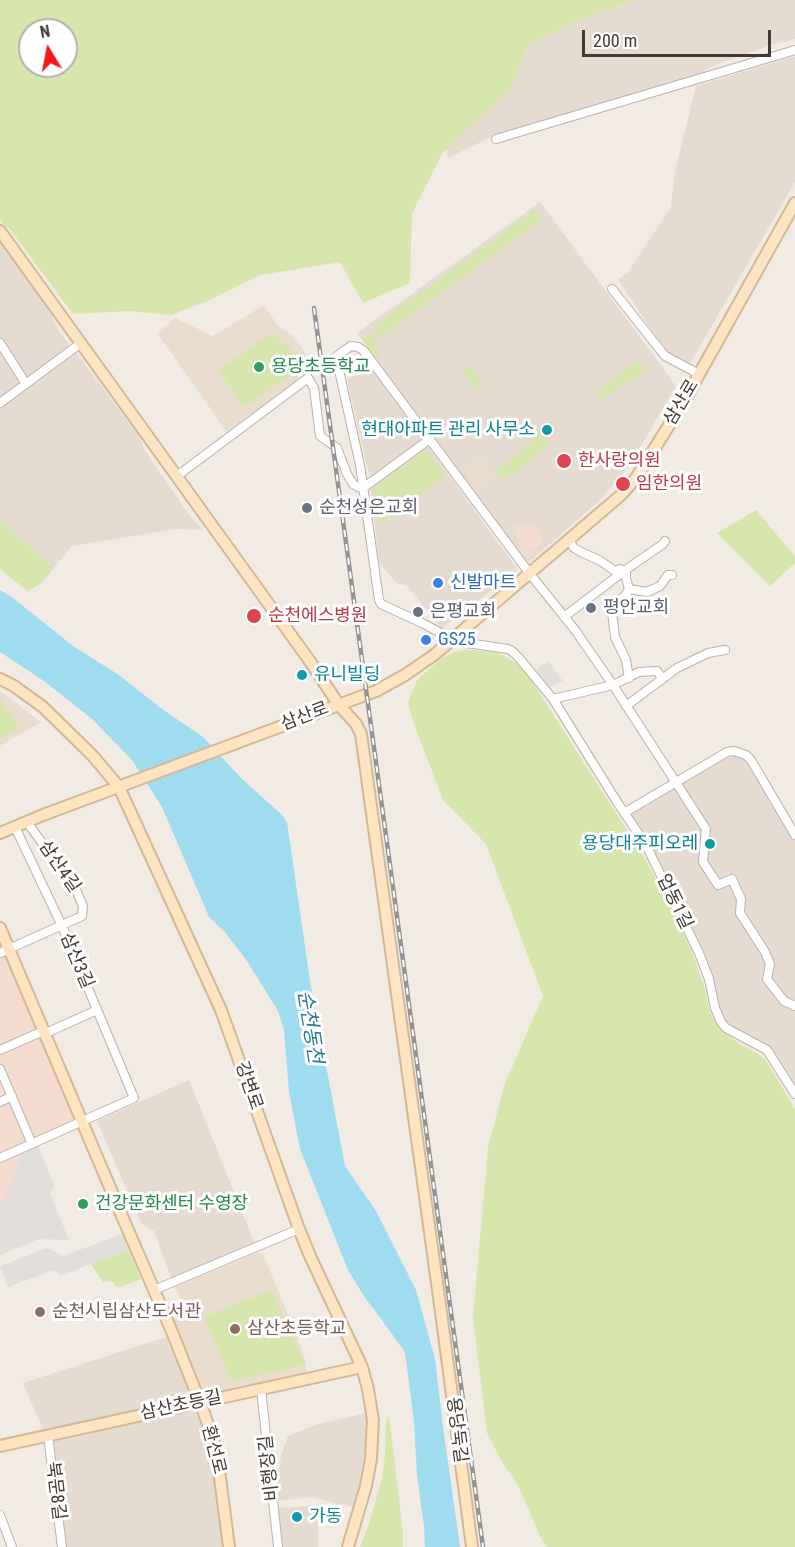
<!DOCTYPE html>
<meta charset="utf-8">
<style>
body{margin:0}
#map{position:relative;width:795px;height:1547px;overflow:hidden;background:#f1ebe3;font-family:"Roboto Condensed",sans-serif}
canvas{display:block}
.north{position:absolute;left:18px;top:18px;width:60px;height:60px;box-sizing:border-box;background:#fff;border:2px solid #b4b0ae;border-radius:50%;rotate:350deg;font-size:16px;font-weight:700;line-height:24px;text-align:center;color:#433a34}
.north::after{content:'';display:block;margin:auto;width:21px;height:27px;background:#f7151b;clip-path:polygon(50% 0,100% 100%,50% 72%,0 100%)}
.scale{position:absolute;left:582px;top:30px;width:189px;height:27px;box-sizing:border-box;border:3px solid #433a34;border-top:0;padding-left:8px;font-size:18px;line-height:21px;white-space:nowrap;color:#433a34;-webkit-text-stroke:4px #fff;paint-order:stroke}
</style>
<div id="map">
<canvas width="795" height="1547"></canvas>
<div class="north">N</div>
<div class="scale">200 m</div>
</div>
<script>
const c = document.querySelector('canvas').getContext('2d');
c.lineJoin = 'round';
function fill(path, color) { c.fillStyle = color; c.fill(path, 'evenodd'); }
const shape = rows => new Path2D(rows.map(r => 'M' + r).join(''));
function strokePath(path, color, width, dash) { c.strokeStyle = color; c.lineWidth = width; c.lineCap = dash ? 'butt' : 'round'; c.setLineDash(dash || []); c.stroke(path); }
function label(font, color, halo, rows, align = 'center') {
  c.font = font + ' "Roboto Condensed","Noto Sans KR",sans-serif'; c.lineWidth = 6; c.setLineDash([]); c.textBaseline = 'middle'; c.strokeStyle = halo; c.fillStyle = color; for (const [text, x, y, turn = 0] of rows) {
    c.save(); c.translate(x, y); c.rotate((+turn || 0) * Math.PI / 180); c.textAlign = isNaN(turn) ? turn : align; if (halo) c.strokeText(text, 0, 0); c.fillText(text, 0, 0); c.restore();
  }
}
fill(shape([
 [636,0,795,0,795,39,774,44,712,66,692,78,594,105,491,137,448,158,447,149,511,88,528,45,581,19],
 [792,57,795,57,795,182,689,365,668,352,652,331,618,279,627,274,671,207,675,172,696,86],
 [540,202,676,386,630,465,599,501,527,564,357,333],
 [0,239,51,313,59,332,69,344,68,349,0,397],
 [75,351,138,435,145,451,189,515,203,530,177,529,72,546,40,584,27,591,0,568,0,407],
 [373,370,518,570,442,628,406,585,398,584,379,563,369,475,347,379],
 [736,755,747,759,795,838,795,1091,770,1051,728,1027,720,1013,712,977,629,814,729,757],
 [189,1080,256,1247,172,1281,154,1231,141,1223,97,1121],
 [166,1337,189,1393,184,1400,43,1430,23,1383],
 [187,1411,196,1413,213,1458,224,1547,66,1547,51,1439],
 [367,1413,369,1427,366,1462,359,1492,353,1507,310,1497,278,1501,275,1471,281,1466,280,1459,288,1436,318,1424],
 [318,1505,318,1547,281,1547,277,1508]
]), '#e5dbd1');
fill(shape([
 [535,522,543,543,524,557,513,527,520,524,522,527],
 [5,952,77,1124,22,1151,4,1201,0,1203,0,954]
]), '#f4ddce');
fill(shape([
 [264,305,278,326,291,334,306,354,297,381,227,432,157,333,175,318,213,336],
 [481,456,496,476,477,489,463,469],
 [0,691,41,722,0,746],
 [257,1253,263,1254,298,1339,305,1360,307,1375,217,1393,209,1393,202,1388,173,1320,187,1315,175,1287]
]), '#ebddcd');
fill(shape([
 [0,0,636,0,581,19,528,45,511,88,442,154,412,213,410,283,363,303,340,262,260,275,205,302,171,315,129,311,73,314,9,228,5,226,0,219],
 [30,30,66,30,66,66,30,66],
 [535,210,542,220,381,337,373,327],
 [372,332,377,338,373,342,381,353,375,357,362,339],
 [271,333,287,345,291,350,295,364,294,373,244,407,219,370],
 [639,360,646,371,633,381,628,381,602,400,596,392],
 [470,366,484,385,476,391,462,372],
 [535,426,550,444,512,475,500,478,495,471,537,438,530,430],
 [426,450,445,476,380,524,374,512,373,489],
 [756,510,795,556,795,563,770,586,717,533],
 [0,519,53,569,40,584,27,591,0,568],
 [466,650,497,652,516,663,531,680,644,857,667,900,692,952,706,992,709,1009,715,1022,720,1029,741,1045,758,1054,765,1059,795,1109,795,1547,547,1547,542,1541,519,1487,501,1460,487,1433,473,1317,488,1148,504,1086,543,996,486,844,443,800,414,724,408,703,417,680,442,658,455,652],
 [0,699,19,728,0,739],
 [128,1249,141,1279,120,1287,117,1287,112,1281,103,1282,91,1264],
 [271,1290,305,1365,232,1381,204,1317],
 [389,1416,403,1532,403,1547,360,1547,369,1524,382,1479,385,1455,386,1418]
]), '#d6e6ac');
fill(shape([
 [548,661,563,681,550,687,536,669],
 [38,1145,54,1185,50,1194,69,1240,39,1239,0,1255,0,1203,4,1201,22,1151],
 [122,1234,128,1249,61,1276,54,1270,8,1287,0,1266,47,1248,63,1256]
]), '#e2dedc');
fill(shape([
 [0,590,13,598,73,646,119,675,162,709,203,737,243,780,281,814,287,822,310,981,345,1166,376,1211,416,1290,435,1359,443,1427,460,1547,425,1547,424,1526,417,1475,414,1422,405,1352,376,1312,365,1298,348,1270,300,1149,289,1092,284,1030,278,1011,247,961,225,932,209,917,162,807,132,760,92,719,44,681,0,652]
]), '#9fdcef');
const street = shape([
 [496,139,795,50],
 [612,289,665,356,699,374],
 [0,343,26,384],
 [0,403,81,343],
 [177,476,308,378,314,388,320,436,337,448,347,474,353,484,358,487,363,488,430,439],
 [569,540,574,548,583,553,599,560,615,571,620,569,626,572,626,578,629,589,647,592,660,586,668,575,672,575],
 [629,589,625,596,613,603,612,612,615,637,626,660,629,678],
 [564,617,624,571,663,544,665,541],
 [553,699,613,685,639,672,657,671,662,678],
 [626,706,677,668,708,653,725,650],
 [624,813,727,752,734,751,746,755,751,760,795,835],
 [0,953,82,916,83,906,76,890,27,822],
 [795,1006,784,1001,767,979,770,964,765,952,740,913,741,899,732,879,718,885,703,862,706,829,613,685,575,630,530,574,364,351,358,347,351,346,345,350,336,357,360,465,379,600,381,604,422,623,452,639,467,643,508,649,512,651,519,658,553,699,619,805,646,845,699,953,709,979,715,1008,721,1022,726,1028,767,1050,795,1094],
 [44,1034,97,1010],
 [0,1050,43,1031],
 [0,1069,32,1144],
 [0,1102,12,1096],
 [0,1158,134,1098,62,926,15,827],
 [154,1290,299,1229],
 [261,1389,278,1547],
 [48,1435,62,1547],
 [0,1515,12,1547]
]);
const secondary = shape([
 [0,231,309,660,339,705,356,724,361,734,441,1312,472,1547],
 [0,679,14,686,43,707,92,755,119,787,221,1010,299,1229,310,1256,362,1367,368,1389,373,1420,371,1459,366,1486,348,1547],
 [0,833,43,815,376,691,405,675,434,655,621,495,636,478,683,403,795,203],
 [0,928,125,1223,170,1327,200,1402,216,1447,229,1547],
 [0,1446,362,1367]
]);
strokePath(street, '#bdb1a6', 10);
strokePath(secondary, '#d4b895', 14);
strokePath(street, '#fff', 8);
strokePath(secondary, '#fee4c1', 10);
const rail = shape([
 [314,308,483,1547]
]);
strokePath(rail, '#939393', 4.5);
strokePath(rail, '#fff', 2, [7]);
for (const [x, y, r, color] of [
 [259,367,6,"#2e9e5b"],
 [547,430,6,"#0f9aa8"],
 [564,461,8,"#e0444e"],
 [623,484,8,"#e0444e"],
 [307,508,6,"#6b7280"],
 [438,583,6,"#3f7fe0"],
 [591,608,6,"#6b7280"],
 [418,612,6,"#6b7280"],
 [254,616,8,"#e0444e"],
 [426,640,6,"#3f7fe0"],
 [302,675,6,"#0f9aa8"],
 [710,844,6,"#0f9aa8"],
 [83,1204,6,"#2e9e5b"],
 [40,1312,6,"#8d6e63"],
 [235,1329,6,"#8d6e63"],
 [297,1517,6,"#0f9aa8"]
]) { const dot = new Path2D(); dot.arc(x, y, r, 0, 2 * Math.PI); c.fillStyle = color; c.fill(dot); strokePath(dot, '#fff', 2); }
label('18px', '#27864d', '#fff', [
 ["용당초등학교",271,367],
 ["건강문화센터 수영장",95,1204]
], 'left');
label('18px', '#433a34', '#fff', [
 ["삼산로",682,403,-59],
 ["삼산로",305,717,-21],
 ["삼산4길",59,867,55],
 ["업동1길",674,902,64],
 ["삼산3길",76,961,67],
 ["강변로",248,1086,71],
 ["삼산초등길",181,1406,-12],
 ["용당둑길",456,1430,83],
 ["환선로",213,1450,76],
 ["비행장길",270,1468,-96],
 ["북문8길",55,1491,83]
]);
label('18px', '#0d838f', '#fff', [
 ["현대아파트 관리 사무소",535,430],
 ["유니빌딩",314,675,"left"],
 ["용당대주피오레",698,844],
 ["가동",309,1517,"left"]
], 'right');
label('18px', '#be3a42', '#fff', [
 ["한사랑의원",578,461],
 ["임한의원",636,484],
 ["순천에스병원",268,616]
], 'left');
label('18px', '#5b616d', '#fff', [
 ["순천성은교회",319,508],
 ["평안교회",603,608],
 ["은평교회",430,612]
], 'left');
label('18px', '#366cbe', '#fff', [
 ["신발마트",450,583],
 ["GS25",438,640]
], 'left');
label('18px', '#785e54', '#fff', [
 ["순천시립삼산도서관",52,1312],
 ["삼산초등학교",247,1329]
], 'left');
label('italic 20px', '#2a7b96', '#fff', [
 ["순천동천",309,1027,81]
]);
</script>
